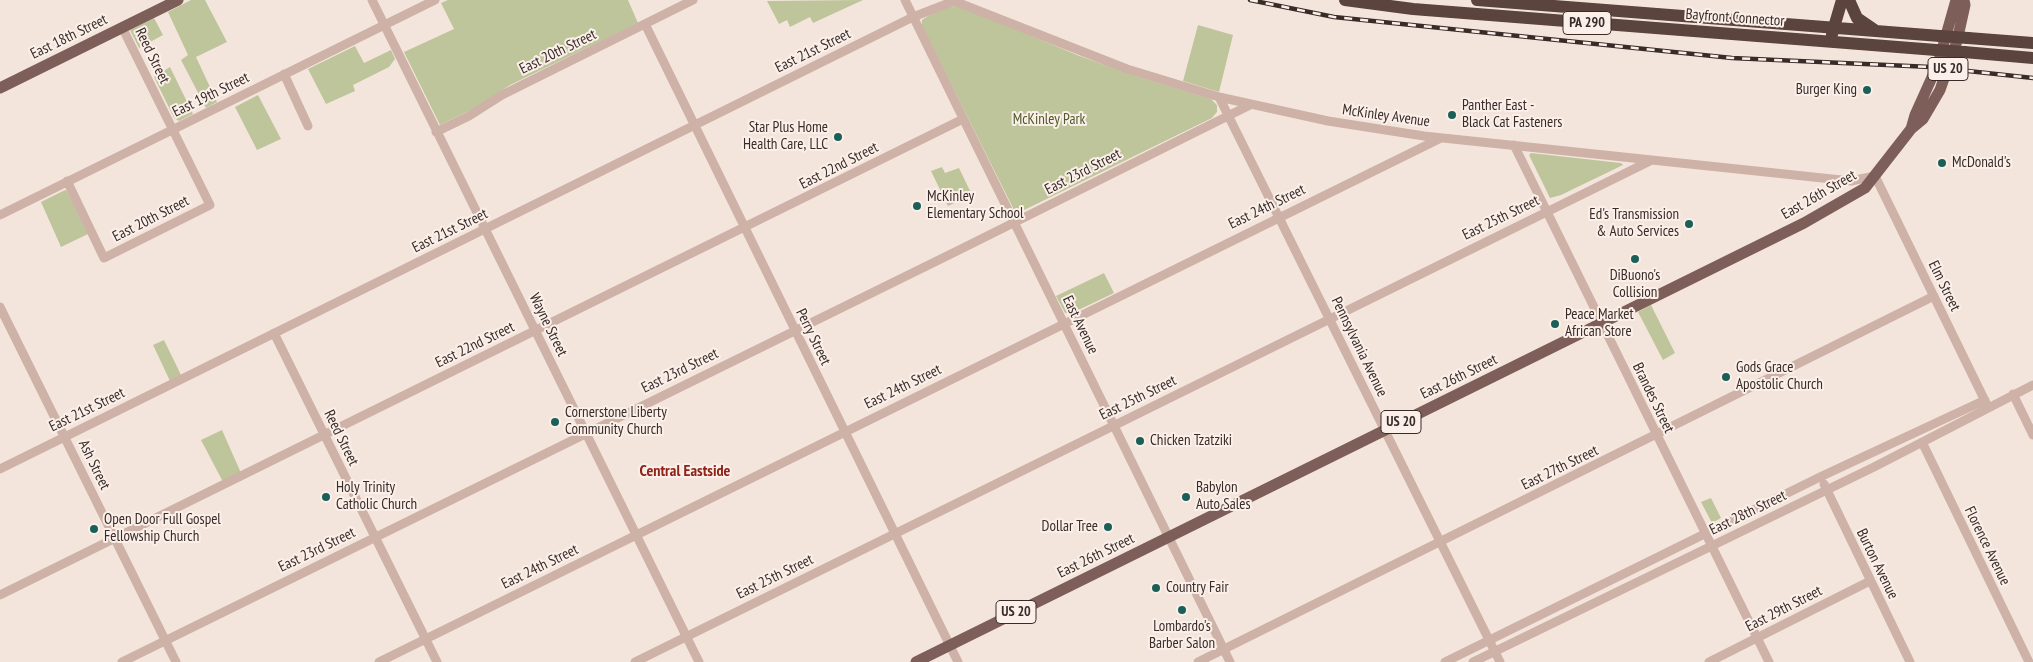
<!DOCTYPE html>
<style>
body{margin:0}
canvas{display:block;background:#f4e5dc}
</style>
<canvas width="2033" height="662"></canvas>
<script>
const c = document.querySelector('canvas').getContext('2d');
c.lineJoin = 'round';
function fill(path, color) { c.fillStyle = color; c.fill(path, 'evenodd'); }
const shape = rows => new Path2D(rows.map(r => 'M' + r).join(''));
function strokePath(path, color, width, dash) { c.strokeStyle = color; c.lineWidth = width; c.lineCap = dash ? 'butt' : 'round'; c.setLineDash(dash || []); c.stroke(path); }
function label(font, color, halo, rows, align = 'center') {
  c.font = font + ' "PT Sans Narrow",sans-serif'; c.lineWidth = 4; c.setLineDash([]); c.textBaseline = 'middle'; c.strokeStyle = halo; c.fillStyle = color; for (const [text, x, y, turn = 0] of rows) {
    c.save(); c.translate(x, y); c.rotate((+turn || 0) * Math.PI / 180); c.textAlign = isNaN(turn) ? turn : align; if (halo) c.strokeText(text, 0, 0); c.fillText(text, 0, 0); c.restore();
  }
}
fill(shape([
 [191,0,205,0,227,42,196,57,217,102,206,108,181,60,188,55,168,12],
 [448,0,628,0,638,23,510,85,473,109,440,125,404,52,454,29,441,3],
 [863,0,813,23,810,17,790,27,787,20,779,24,767,1],
 [955,6,962,7,1077,55,1132,75,1211,99,1217,105,1217,112,1212,118,1016,214,922,26,922,20,928,16,944,8],
 [154,18,163,35,139,48,130,30],
 [1198,25,1233,35,1219,92,1183,81],
 [355,46,364,63,391,50,395,59,389,67,353,85,355,91,326,104,308,69],
 [170,67,193,114,179,121,174,118,154,77],
 [258,95,281,139,257,150,235,107],
 [1531,153,1621,163,1623,165,1561,195,1550,198,1529,155],
 [942,167,945,173,959,168,972,195,948,206,931,171],
 [65,190,67,191,88,234,61,247,41,202],
 [1104,273,1114,293,1070,314,1065,313,1056,296],
 [1651,305,1675,353,1663,360,1638,312],
 [164,340,181,375,170,381,153,345],
 [222,430,241,473,223,482,201,440],
 [1711,498,1721,518,1712,523,1701,502]
]), '#bec59b');
strokePath(shape([
 [372,0,699,662],
 [905,0,1230,662],
 [645,24,958,662],
 [284,74,308,126],
 [1219,97,1500,662],
 [436,132,469,116,502,95,693,0],
 [1514,145,1769,662],
 [67,181,104,258,210,205,122,27],
 [0,215,435,0],
 [0,307,176,662],
 [274,333,437,662],
 [2013,394,2033,435],
 [1922,442,2029,662],
 [0,469,913,17,954,1,1127,69,1219,97,1328,121,1424,136,1851,181,1875,176,1988,407],
 [1824,484,1910,662],
 [0,595,963,119],
 [122,662,957,251,1250,105],
 [379,662,1441,138],
 [635,662,1652,160],
 [1198,662,1934,296],
 [1445,662,1820,477,1985,400],
 [1473,662,1874,467,2033,385],
 [1709,662,1870,581]
]), '#ceb2a7', 9);
strokePath(shape([
 [0,88,178,0],
 [1911,129,1915,115,1938,64,1956,0],
 [916,662,1804,223,1865,188,1911,129,1923,119,1940,90,1957,41,1965,5,1964,0]
]), '#7d5e58', 11);
strokePath(shape([
 [1345,0,1413,9,1936,50],
 [1477,0,1940,36],
 [1849,0,1857,18,1876,31],
 [1832,34,1842,0],
 [1968,38,2033,43],
 [1964,52,2033,58]
]), '#5b433e', 12);
const rail = shape([
 [1250,0,1334,17,1732,58,1931,67,2033,78]
]);
strokePath(rail, '#392b28', 4.5);
strokePath(rail, '#fbf0e9', 2.5, [8]);
strokePath(shape([
 [1940,36,1968,38],
 [1936,50,1964,52]
]), '#5b433e', 12);
for (const [x, y, r, color] of [
 [1867,90,5,"#1a5f58"],
 [1452,115,5,"#1a5f58"],
 [838,137,5,"#1a5f58"],
 [1942,163,5,"#1a5f58"],
 [917,206,5,"#1a5f58"],
 [1689,224,5,"#1a5f58"],
 [1635,259,5,"#1a5f58"],
 [1555,324,5,"#1a5f58"],
 [1726,377,5,"#1a5f58"],
 [555,422,5,"#1a5f58"],
 [1140,441,5,"#1a5f58"],
 [326,497,5,"#1a5f58"],
 [1186,497,5,"#1a5f58"],
 [1108,527,5,"#1a5f58"],
 [94,529,5,"#1a5f58"],
 [1156,588,5,"#1a5f58"],
 [1182,610,5,"#1a5f58"]
]) { const dot = new Path2D(); dot.arc(x, y, r, 0, 2 * Math.PI); c.fillStyle = color; c.fill(dot); strokePath(dot, '#fbf0e9', 2); }
for (const [x, y, w] of [
 [1587,23,48],
 [1948,69,40],
 [1401,422,40],
 [1016,612,40]
]) { const box = new Path2D(); box.roundRect(x - w / 2, y - 11.5, w, 23, 4); c.fillStyle = '#fbf0e9'; c.fill(box); strokePath(box, '#392b28', 1); }
label('bold 14px', '#392b28', null, [
 ["PA 290",1587,23],
 ["US 20",1948,69],
 ["US 20",1401,422],
 ["US 20",1016,612]
]);
label('15px', '#392b28', '#fbf0e9', [
 ["Bayfront Connector",1735,18,4],
 ["East 18th Street",69,37,-26],
 ["East 21st Street",813,51,-26],
 ["East 20th Street",558,52,-26],
 ["Reed Street",152,56,64],
 ["East 19th Street",211,95,-26],
 ["McKinley Avenue",1386,116,8],
 ["East 22nd Street",839,166,-27],
 ["East 23rd Street",1083,172,-27],
 ["East 26th Street",1819,195,-30],
 ["East 24th Street",1267,207,-26],
 ["East 25th Street",1501,218,-26],
 ["East 20th Street",151,219,-27],
 ["East 21st Street",450,231,-26],
 ["Elm Street",1944,286,64],
 ["Wayne Street",548,325,64],
 ["East Avenue",1080,325,64],
 ["Perry Street",813,337,64],
 ["East 22nd Street",475,345,-26],
 ["Pennsylvania Avenue",1359,347,64],
 ["East 23rd Street",680,371,-26],
 ["East 26th Street",1459,377,-26],
 ["East 24th Street",903,387,-26],
 ["East 25th Street",1138,398,-26],
 ["Brandes Street",1653,398,64],
 ["East 21st Street",87,410,-26],
 ["Reed Street",341,438,64],
 ["Ash Street",94,465,64],
 ["East 27th Street",1560,468,-26],
 ["East 28th Street",1748,513,-26],
 ["Florence Avenue",1987,546,64],
 ["East 23rd Street",317,550,-26],
 ["East 26th Street",1096,556,-26],
 ["Burton Avenue",1877,564,64],
 ["East 24th Street",540,567,-26],
 ["East 25th Street",775,577,-26],
 ["East 29th Street",1784,609,-27]
]);
label('15px', '#392b28', '#fbf0e9', [
 ["Burger King",1857,90,"right"],
 ["Panther East -",1462,106],
 ["Black Cat Fasteners",1462,123],
 ["Star Plus Home",828,128,"right"],
 ["Health Care, LLC",828,145,"right"],
 ["McDonald's",1952,163],
 ["McKinley",927,197],
 ["Elementary School",927,214],
 ["Ed's Transmission",1679,215,"right"],
 ["& Auto Services",1679,232,"right"],
 ["DiBuono's",1635,276,"center"],
 ["Collision",1635,293,"center"],
 ["Peace Market",1565,315],
 ["African Store",1565,332],
 ["Gods Grace",1736,368],
 ["Apostolic Church",1736,385],
 ["Cornerstone Liberty",565,413],
 ["Community Church",565,430],
 ["Chicken Tzatziki",1150,441],
 ["Holy Trinity",336,488],
 ["Catholic Church",336,505],
 ["Babylon",1196,488],
 ["Auto Sales",1196,505],
 ["Open Door Full Gospel",104,520],
 ["Fellowship Church",104,537],
 ["Dollar Tree",1098,527,"right"],
 ["Country Fair",1166,588],
 ["Lombardo's",1182,627,"center"],
 ["Barber Salon",1182,644,"center"]
], 'left');
label('15px', '#505a2a', '#fbf0e9', [
 ["McKinley Park",1049,120]
]);
label('bold 16px', '#8f231a', '#fbf0e9', [
 ["Central Eastside",685,471]
]);
</script>
